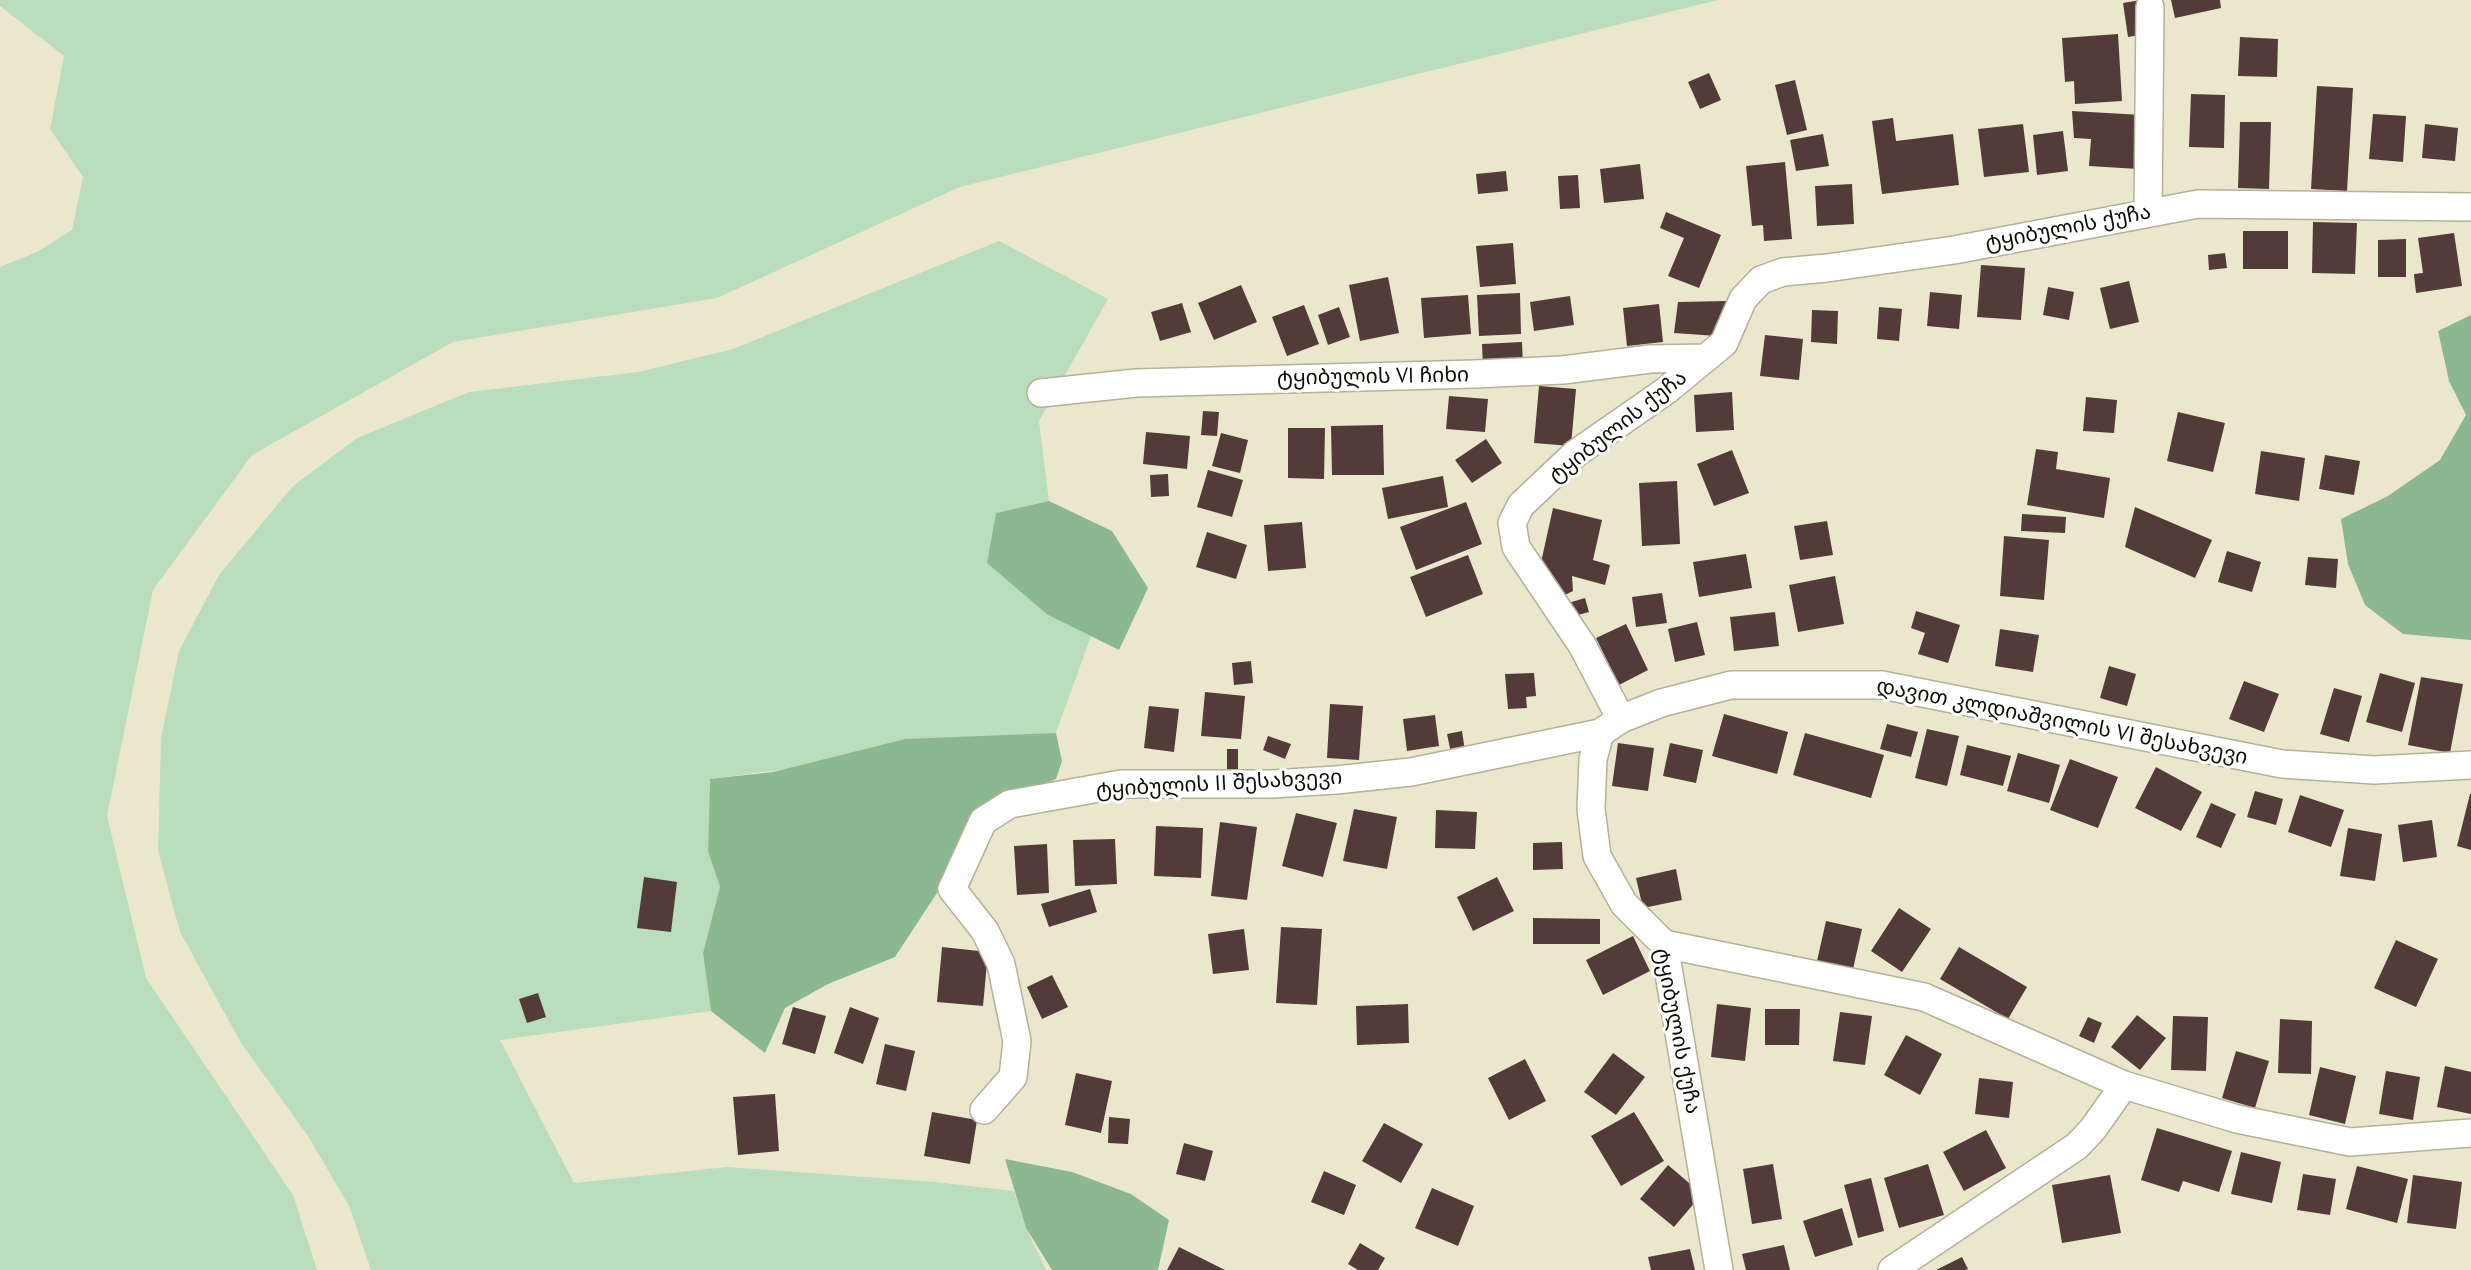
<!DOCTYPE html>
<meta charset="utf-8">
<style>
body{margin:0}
canvas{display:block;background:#ebe7cd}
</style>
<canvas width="2471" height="1270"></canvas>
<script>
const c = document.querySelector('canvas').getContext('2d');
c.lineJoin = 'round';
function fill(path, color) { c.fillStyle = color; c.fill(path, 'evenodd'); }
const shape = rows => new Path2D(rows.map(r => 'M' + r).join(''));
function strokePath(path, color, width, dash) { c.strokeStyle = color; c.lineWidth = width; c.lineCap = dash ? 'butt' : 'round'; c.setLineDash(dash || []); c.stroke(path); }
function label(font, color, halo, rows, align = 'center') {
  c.font = font + ' "PT Sans","Noto Sans Georgian",sans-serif'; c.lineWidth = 6; c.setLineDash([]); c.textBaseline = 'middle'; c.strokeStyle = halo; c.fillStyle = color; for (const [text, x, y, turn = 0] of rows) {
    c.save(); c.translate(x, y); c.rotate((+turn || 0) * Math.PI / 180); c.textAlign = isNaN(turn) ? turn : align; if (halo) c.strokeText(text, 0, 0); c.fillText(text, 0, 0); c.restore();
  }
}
fill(shape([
 [0,0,1718,0,960,187,717,298,453,342,252,455,153,590,107,816,146,978,293,1195,317,1270,0,1270,0,267,37,252,72,230,83,177,50,129,64,56,0,6],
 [999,241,1108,299,1039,421,1049,501,997,513,1048,615,1091,636,1056,733,710,779,708,850,720,887,703,953,711,1011,500,1040,574,1183,727,1167,935,1182,1014,1191,1026,1228,1046,1270,371,1270,349,1206,308,1136,241,1043,180,932,158,851,161,738,179,651,219,575,293,486,357,438,469,392,638,372,733,349]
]), '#badebd');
fill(shape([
 [2471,315,2471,640,2403,634,2365,605,2348,564,2341,519,2388,496,2440,460,2466,415,2449,381,2438,331],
 [1049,501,1112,531,1148,588,1119,650,1048,615,987,563,996,513],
 [1056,733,1062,761,1056,779,978,813,950,873,895,957,828,984,785,1008,765,1053,711,1011,703,953,720,887,708,851,710,779,773,772,905,739],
 [1005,1159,1072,1172,1131,1194,1169,1220,1158,1270,1052,1270,1026,1228]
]), '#8cb890');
fill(shape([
 [2141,0,2146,34,2128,37,2123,3],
 [2171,0,2220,0,2221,8,2175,18],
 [2118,34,2122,101,2075,104,2074,81,2065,82,2062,38],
 [2240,37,2278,39,2277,77,2238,76],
 [1709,73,1721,100,1700,109,1688,82],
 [1795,80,1807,130,1787,135,1775,85],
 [2317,86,2353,88,2347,191,2311,189],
 [2191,94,2225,95,2224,148,2189,147],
 [2072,111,2142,115,2138,169,2089,166,2091,139,2074,138],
 [2373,114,2406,116,2403,162,2369,159],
 [1893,118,1896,141,1953,134,1959,185,1882,194,1872,121],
 [2240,122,2271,122,2269,189,2238,188],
 [2023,124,2029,172,1984,177,1978,129],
 [2425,124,2458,128,2455,161,2422,158],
 [2063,131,2068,171,2037,175,2033,135],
 [1823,134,1829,166,1796,171,1790,140],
 [1785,162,1792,239,1764,241,1763,225,1752,226,1746,166],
 [1640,164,1644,199,1604,203,1600,169],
 [1506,171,1508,191,1478,194,1476,174],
 [1578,175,1580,208,1560,209,1558,176],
 [1852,184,1854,224,1817,226,1815,186],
 [1666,212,1721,235,1699,288,1668,276,1684,238,1660,228],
 [2313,222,2357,223,2355,274,2312,273],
 [2243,231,2288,231,2288,269,2243,269],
 [2454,233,2462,286,2416,293,2414,274,2423,273,2418,238],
 [2406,239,2406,277,2378,277,2378,240],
 [1513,243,1516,284,1480,287,1476,246],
 [2225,253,2227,268,2209,270,2208,255],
 [1981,265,2025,268,2021,320,1977,317],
 [1388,277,1399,333,1360,341,1349,285],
 [2129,281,2139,322,2110,329,2100,288],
 [1241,285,1257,322,1214,340,1198,303],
 [2048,287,2074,292,2069,320,2043,315],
 [1930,292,1962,295,1959,329,1927,326],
 [1520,293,1521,334,1479,336,1477,295],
 [1468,295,1471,334,1424,338,1421,298],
 [1570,296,1574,325,1534,331,1530,302],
 [1727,301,1717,336,1674,333,1678,302],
 [1182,303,1191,332,1160,341,1151,312],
 [1659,304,1663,342,1627,346,1623,308],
 [1304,305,1319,344,1287,356,1272,317],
 [1339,307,1350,337,1328,345,1318,315],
 [1879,307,1902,309,1899,341,1877,339],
 [1812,310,1838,311,1837,344,1811,342],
 [1765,335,1803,339,1799,380,1760,376],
 [1522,342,1523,366,1483,368,1482,344],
 [1539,386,1576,389,1571,446,1534,443],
 [1732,392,1734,430,1696,432,1694,395],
 [1449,396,1488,399,1485,432,1446,429],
 [2086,397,2117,400,2114,433,2083,431],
 [1203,411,1219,412,1217,436,1201,435],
 [2178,412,2225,423,2213,472,2167,461],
 [1383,425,1384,475,1332,475,1331,426],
 [1288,428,1325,428,1324,479,1288,478],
 [1146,432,1190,436,1187,469,1143,464],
 [1221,433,1248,440,1240,473,1212,466],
 [1486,439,1502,463,1472,483,1455,460],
 [2036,449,2058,452,2056,469,2110,478,2104,518,2027,505],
 [1732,450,1749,493,1714,506,1697,464],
 [2261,451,2305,458,2299,501,2255,494],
 [2325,455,2360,461,2354,495,2319,489],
 [1208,470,1243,480,1232,517,1197,507],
 [1168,474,1169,496,1151,497,1150,475],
 [1443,476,1448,507,1388,519,1382,488],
 [1677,481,1680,544,1642,546,1639,483],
 [1466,502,1482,544,1416,570,1400,527],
 [2135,507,2212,540,2195,578,2125,547],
 [1553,508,1602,520,1593,560,1610,565,1605,585,1572,576,1573,591,1561,597,1540,567],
 [2022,514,2066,517,2065,533,2021,531],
 [1827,521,1833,555,1800,560,1794,526],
 [1302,522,1306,568,1268,571,1264,525],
 [1207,532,1247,545,1236,579,1196,567],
 [2004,536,2049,540,2044,600,2000,596],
 [2227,551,2261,562,2252,592,2218,582],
 [1746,554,1752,588,1699,597,1693,562],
 [1468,555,1483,594,1426,617,1410,577],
 [2308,557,2338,559,2336,588,2305,585],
 [1835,576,1844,624,1798,632,1789,585],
 [1662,593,1667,623,1636,627,1632,597],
 [1585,598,1589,612,1571,617,1568,603],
 [1916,611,1960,625,1948,663,1918,654,1925,633,1911,628],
 [1775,612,1779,646,1734,651,1730,617],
 [1697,622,1705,655,1675,662,1668,629],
 [1626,624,1648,670,1619,685,1596,638],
 [2000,629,2039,635,2033,672,1995,666],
 [1251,661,1253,683,1234,685,1232,663],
 [2109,666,2136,674,2127,706,2100,698],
 [1534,673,1536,696,1526,697,1527,708,1508,709,1505,674],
 [2380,673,2415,683,2402,732,2366,722],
 [2421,677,2463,684,2450,753,2408,745],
 [2244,681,2279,694,2264,732,2229,719],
 [2334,688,2362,696,2349,742,2320,734],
 [1205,692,1245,696,1241,739,1201,736],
 [1330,704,1363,706,1359,760,1327,758],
 [1149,706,1179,709,1174,752,1144,748],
 [1724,714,1788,732,1777,774,1712,756],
 [1435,715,1439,746,1407,751,1403,719],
 [1887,724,1918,732,1911,757,1880,749],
 [1927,729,1959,736,1947,786,1915,778],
 [1462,731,1465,751,1451,753,1447,734],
 [1805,733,1884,755,1871,798,1793,775],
 [1268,736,1291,744,1285,759,1263,750],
 [1618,743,1654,748,1648,791,1612,786],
 [1670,743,1703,750,1696,783,1663,776],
 [1967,745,2011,756,2003,786,1960,775],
 [1227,749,1238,749,1238,772,1227,772],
 [2018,753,2060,765,2049,803,2007,791],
 [2070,759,2118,777,2098,828,2050,810],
 [2156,767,2202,792,2181,831,2135,808],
 [2255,791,2283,799,2276,825,2247,817],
 [2470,794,2471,794,2471,850,2457,846],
 [2300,795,2344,810,2331,847,2288,832],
 [2211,803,2236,814,2221,848,2196,837],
 [1354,809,1397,817,1387,869,1343,861],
 [1436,810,1477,812,1475,849,1435,848],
 [1296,813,1337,823,1323,877,1282,866],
 [2432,820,2437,857,2403,862,2398,825],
 [1220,822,1257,827,1247,900,1211,896],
 [1156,826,1203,828,1201,878,1154,876],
 [2348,828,2382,834,2375,881,2340,876],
 [1115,839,1117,884,1075,886,1073,840],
 [1562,842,1563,869,1533,870,1533,843],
 [1047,844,1049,893,1017,895,1014,846],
 [1676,869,1682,900,1643,908,1636,878],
 [644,877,677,882,671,932,637,928],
 [1497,877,1514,911,1473,931,1457,897],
 [1090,889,1097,912,1049,927,1041,904],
 [1899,908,1931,929,1902,972,1871,951],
 [1533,918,1600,919,1600,944,1533,944],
 [1826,921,1862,929,1853,969,1817,961],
 [1281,927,1322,929,1317,1005,1276,1003],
 [1244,929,1249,970,1213,974,1208,934],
 [1633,936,1650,971,1603,995,1586,960],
 [2396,940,2438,959,2416,1007,2374,988],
 [942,947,988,952,983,1006,937,1002],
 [1959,947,2027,987,2008,1019,1940,979],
 [1052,975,1068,1007,1042,1019,1027,987],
 [538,993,546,1017,527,1023,519,999],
 [1408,1004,1409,1043,1357,1045,1356,1006],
 [1717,1004,1751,1008,1745,1061,1711,1057],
 [793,1007,826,1016,815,1054,782,1044],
 [850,1007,879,1018,863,1064,834,1053],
 [1765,1009,1800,1009,1799,1045,1765,1045],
 [1840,1012,1872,1016,1865,1065,1833,1061],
 [2137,1015,2166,1038,2140,1070,2111,1047],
 [2173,1016,2208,1017,2206,1071,2171,1070],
 [2088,1017,2102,1023,2094,1043,2079,1036],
 [2280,1019,2312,1021,2311,1074,2278,1073],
 [1906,1035,1942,1054,1920,1095,1884,1075],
 [885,1044,915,1051,906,1091,876,1084],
 [2236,1051,2269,1061,2255,1108,2222,1098],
 [1613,1053,1645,1077,1616,1115,1584,1092],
 [1525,1059,1546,1101,1509,1120,1488,1078],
 [2445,1066,2471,1072,2471,1114,2437,1107],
 [2320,1067,2356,1076,2345,1124,2309,1115],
 [2386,1071,2420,1077,2413,1120,2379,1114],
 [1076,1073,1112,1081,1101,1133,1065,1125],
 [1979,1078,2013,1082,2009,1118,1975,1114],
 [775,1094,779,1151,738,1155,733,1097],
 [932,1112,977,1120,970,1164,924,1156],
 [1634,1112,1664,1161,1621,1186,1591,1136],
 [1109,1117,1130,1119,1128,1144,1108,1143],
 [1384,1123,1423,1144,1401,1183,1362,1161],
 [2157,1128,2232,1151,2219,1192,2183,1181,2179,1192,2141,1180],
 [1986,1130,2006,1168,1964,1191,1943,1152],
 [1184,1143,1213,1151,1205,1181,1176,1174],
 [2241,1152,2281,1162,2272,1203,2231,1194],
 [1773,1164,1782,1219,1752,1224,1743,1169],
 [1928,1164,1944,1215,1899,1228,1884,1178],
 [1668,1165,1702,1194,1674,1227,1640,1199],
 [2357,1166,2408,1179,2397,1223,2346,1209],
 [1324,1171,1356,1185,1344,1215,1311,1202],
 [2303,1174,2336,1179,2330,1215,2297,1210],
 [2110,1175,2121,1233,2062,1243,2052,1185],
 [2413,1175,2462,1182,2456,1229,2407,1223],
 [1871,1178,1884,1231,1858,1238,1844,1185],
 [1432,1188,1474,1206,1458,1246,1415,1228],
 [1842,1208,1853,1245,1815,1257,1803,1221],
 [1360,1243,1385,1258,1378,1270,1358,1270,1348,1264],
 [1784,1245,1790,1270,1746,1270,1742,1254],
 [1179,1247,1225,1270,1167,1270],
 [1690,1249,1695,1270,1651,1270,1648,1257],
 [1962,1257,1968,1269,1965,1270,1936,1270]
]), '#533b3a');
const minor = shape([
 [2148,213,2150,7],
 [1041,393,1136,383,1475,374,1563,370,1650,359,1705,358],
 [1621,719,1582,645,1516,547,1512,523,1521,505,1575,454,1667,390,1724,343,1743,299,1761,280,1783,272,1827,268,1954,250,2198,204,2471,207],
 [1664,944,1924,997,2124,1085,2237,1119,2350,1142,2471,1133],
 [984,1110,1013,1077,1017,1041,1001,964,985,931,952,889,983,821,1010,804,1121,784,1272,784,1336,780,1411,772,1600,733],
 [1719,1270,1664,944,1624,904,1597,856,1591,809,1593,759,1600,733,1621,719,1661,703,1731,685,1882,685,2282,764,2374,770,2471,765],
 [1892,1270,2077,1146,2093,1129,2124,1085]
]);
strokePath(minor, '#b5b198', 30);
strokePath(minor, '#fff', 27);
label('21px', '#0e0d05', '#fff', [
 ["ტყიბულის ქუჩა",2068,228,-11],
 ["ტყიბულის VI ჩიხი",1373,377,-1],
 ["ტყიბულის ქუჩა",1618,427,-38],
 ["დავით კლდიაშვილის VI შესახვევი",2062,722,11],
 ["ტყიბულის II შესახვევი",1219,784,-3],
 ["ტყიბულის ქუჩა",1677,1031,79]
]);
</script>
